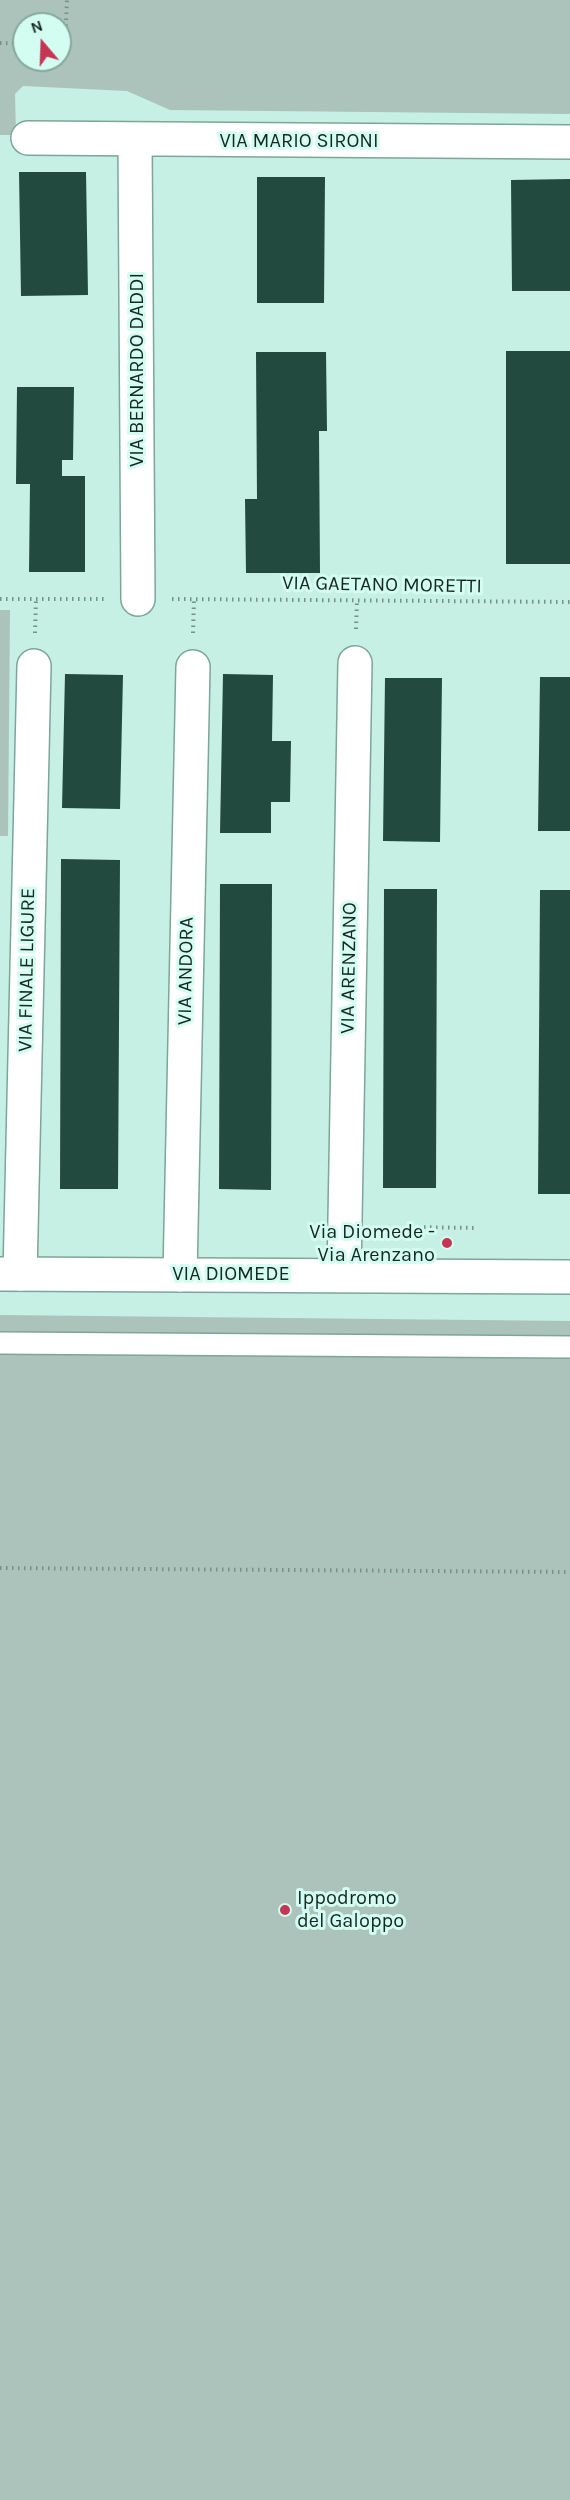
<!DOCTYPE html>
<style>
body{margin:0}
#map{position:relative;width:570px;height:2500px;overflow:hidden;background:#c5f0e3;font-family:Karla,sans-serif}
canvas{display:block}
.north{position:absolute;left:12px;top:12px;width:60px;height:60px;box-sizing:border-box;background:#d2fdf0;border:2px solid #87a89e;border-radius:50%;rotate:341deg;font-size:16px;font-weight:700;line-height:24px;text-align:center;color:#172823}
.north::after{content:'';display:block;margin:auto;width:21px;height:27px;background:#c63554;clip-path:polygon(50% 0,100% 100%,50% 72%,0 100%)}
</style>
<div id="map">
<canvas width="570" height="2500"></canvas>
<div class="north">N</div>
</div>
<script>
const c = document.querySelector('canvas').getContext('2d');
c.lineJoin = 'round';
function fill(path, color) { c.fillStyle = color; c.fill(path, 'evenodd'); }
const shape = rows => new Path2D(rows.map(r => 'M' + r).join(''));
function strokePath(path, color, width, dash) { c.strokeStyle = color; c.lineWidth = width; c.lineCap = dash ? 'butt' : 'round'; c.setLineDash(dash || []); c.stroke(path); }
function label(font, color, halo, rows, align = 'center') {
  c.font = font + ' Karla,sans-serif'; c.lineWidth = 6; c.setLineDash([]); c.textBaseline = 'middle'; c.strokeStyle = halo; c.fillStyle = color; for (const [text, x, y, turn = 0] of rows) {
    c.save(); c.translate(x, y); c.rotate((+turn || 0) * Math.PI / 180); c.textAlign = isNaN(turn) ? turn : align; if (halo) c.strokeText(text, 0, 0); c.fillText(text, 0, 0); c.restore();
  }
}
fill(shape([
 [0,0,570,0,570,114,170,110,127,91,23,86,15,94,16,135,0,135],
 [24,24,60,24,60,60,24,60],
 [0,610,10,610,8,836,0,836],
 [0,1315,570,1321,570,2500,0,2500]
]), '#abc3bb');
fill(shape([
 [19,172,86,172,88,295,21,296],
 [257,177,325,177,324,303,257,303],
 [570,179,570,291,512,291,511,180],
 [506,351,570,351,570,564,506,564],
 [256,352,326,352,327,431,319,431,320,573,246,573,245,499,257,499],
 [17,387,74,387,73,460,62,460,62,476,85,476,85,572,29,572,30,484,16,484],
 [65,674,123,675,120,809,62,808],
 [223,674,273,675,272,741,291,741,290,802,271,802,271,833,220,833],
 [540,677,570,677,570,831,538,831],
 [385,678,442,678,440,842,383,841],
 [61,859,120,860,118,1189,60,1189],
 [220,884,272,884,271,1190,219,1189],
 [384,889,437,889,436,1188,383,1188],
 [540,890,570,890,570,1194,538,1194]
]), '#234a3f');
const lane = shape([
 [0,1343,570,1347]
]);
const street = shape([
 [28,138,570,142],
 [135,140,138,599],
 [20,1274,34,666],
 [344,1274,355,663],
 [180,1275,193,667]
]);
const secondary = shape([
 [0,1274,570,1277]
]);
strokePath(lane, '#7da599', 24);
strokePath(street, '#7da599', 36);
strokePath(secondary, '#7da599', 36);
strokePath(shape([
 [0,43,24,44],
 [60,45,65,45,67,0],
 [0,599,104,599],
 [172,599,570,602],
 [356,629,357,600],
 [35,633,36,599],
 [193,633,194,599],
 [406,1227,478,1228],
 [0,1568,570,1572]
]), '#739289', 4, [1.5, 4.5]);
strokePath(lane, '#fff', 21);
strokePath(street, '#fff', 33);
strokePath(secondary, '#fff', 33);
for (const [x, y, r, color] of [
 [447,1243,6,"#c63554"],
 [285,1910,6,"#c63554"]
]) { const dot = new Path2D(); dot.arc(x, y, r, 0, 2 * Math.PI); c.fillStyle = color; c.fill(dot); strokePath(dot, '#d2fdf0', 2); }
label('20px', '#172823', '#d2fdf0', [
 ["VIA MARIO SIRONI",299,141],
 ["VIA BERNARDO DADDI",137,370,-90],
 ["VIA GAETANO MORETTI",382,585,1],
 ["VIA ARENZANO",349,968,-89],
 ["VIA FINALE LIGURE",27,970,-89],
 ["VIA ANDORA",186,971,-89],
 ["VIA DIOMEDE",231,1274]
]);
label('20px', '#172823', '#d2fdf0', [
 ["Via Diomede -",435,1232],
 ["Via Arenzano",435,1255],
 ["Ippodromo",297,1898,"left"],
 ["del Galoppo",297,1921,"left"]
], 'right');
</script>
